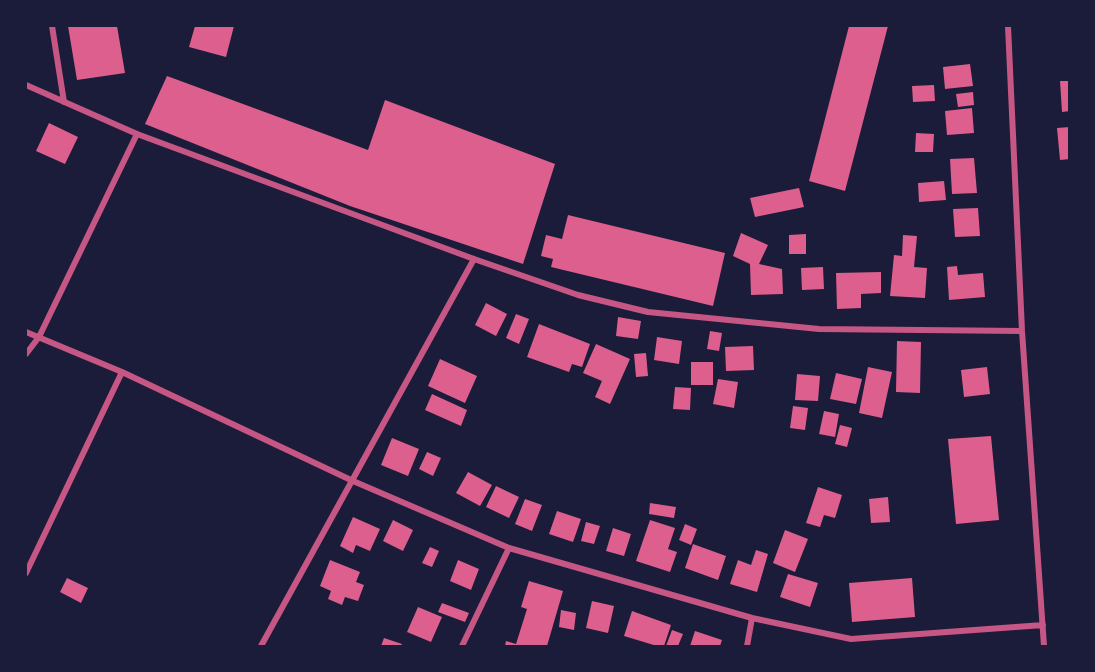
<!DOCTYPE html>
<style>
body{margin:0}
#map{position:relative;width:1095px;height:672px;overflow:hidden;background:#1b1b3a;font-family:"Work Sans",sans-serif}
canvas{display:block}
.frame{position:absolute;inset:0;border:27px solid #1b1b3a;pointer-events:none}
</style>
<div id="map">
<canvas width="1095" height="672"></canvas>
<div class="frame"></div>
</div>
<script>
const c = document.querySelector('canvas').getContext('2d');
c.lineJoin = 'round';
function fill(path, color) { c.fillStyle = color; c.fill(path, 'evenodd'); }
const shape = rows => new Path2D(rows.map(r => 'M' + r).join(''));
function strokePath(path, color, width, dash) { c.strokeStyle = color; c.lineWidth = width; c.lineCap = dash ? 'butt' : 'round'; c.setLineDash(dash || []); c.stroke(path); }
fill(shape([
 [68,26,117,26,125,73,77,80],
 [195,26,234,26,226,57,189,47],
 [849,26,888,26,845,191,809,181],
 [970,64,973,86,945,89,943,67],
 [167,76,368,150,385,100,555,164,523,264,350,206,145,124],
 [1060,81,1070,81,1070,111,1062,112],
 [934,85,935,101,913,102,912,86],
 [973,92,974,105,958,107,956,94],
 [972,108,974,133,947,135,945,111],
 [49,123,78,137,65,164,36,151],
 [1070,127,1070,159,1060,160,1057,128],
 [916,133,934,134,933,152,915,152],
 [974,158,977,193,952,194,950,159],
 [944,181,946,200,919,202,918,183],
 [799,188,804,207,755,217,750,198],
 [978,208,980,236,955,237,953,209],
 [568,215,725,253,713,306,551,267,553,259,541,256,546,235,562,239],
 [741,233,768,245,759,264,782,269,783,294,751,295,750,264,733,256],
 [806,234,806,254,789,254,789,235],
 [903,235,917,236,914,267,927,268,925,298,890,296,894,255,902,256],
 [957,266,958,275,983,273,985,297,949,300,947,267],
 [823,267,824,289,802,290,801,268],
 [881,272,881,293,861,294,861,308,837,309,836,273],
 [486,303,507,314,496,336,475,325],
 [516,314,529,319,519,344,506,338],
 [618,317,641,321,638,339,616,336],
 [539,324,590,344,582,367,572,364,569,372,527,357],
 [710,331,722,333,719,351,707,349],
 [657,337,682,341,679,364,654,360],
 [897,341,921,342,920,393,896,392],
 [596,344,630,359,610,404,595,397,602,381,583,373],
 [753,346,754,370,726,371,725,347],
 [646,353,648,376,636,377,634,354],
 [440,359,477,376,465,403,428,386],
 [691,362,713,362,713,385,691,385],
 [868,367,892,372,882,418,859,413],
 [987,367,990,394,964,397,961,370],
 [836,373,862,379,856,404,830,399],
 [797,374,820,376,818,401,795,400],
 [718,379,738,382,734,408,713,404],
 [675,387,691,388,690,410,673,409],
 [432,394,467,410,461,426,425,410],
 [793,406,808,408,805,430,790,428],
 [824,411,839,414,835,437,819,434],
 [840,425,852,428,847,447,835,444],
 [991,436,999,520,956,524,948,439],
 [392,438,419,449,408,476,381,465],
 [427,452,441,458,433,476,419,469],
 [468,472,492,485,480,506,456,493],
 [496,486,519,497,509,518,486,507],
 [818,487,842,495,835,518,824,515,820,527,806,523],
 [888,497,890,522,871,523,869,499],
 [525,499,542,505,532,531,515,524],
 [650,503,676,507,674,518,649,514],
 [557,511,581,519,573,542,549,534],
 [353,517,380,529,370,551,356,545,353,553,340,546],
 [393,520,413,530,403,551,383,541],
 [650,520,675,528,668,549,677,552,670,572,636,561],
 [586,522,600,526,594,544,581,541],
 [685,524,697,529,691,545,679,540],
 [613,528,631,534,624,556,606,551],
 [785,530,808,539,795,572,773,563],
 [693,544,726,556,718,580,685,568],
 [430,547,439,551,432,567,422,563],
 [756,550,768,554,757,592,730,584,738,560,751,565],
 [330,560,360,572,356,582,364,585,358,601,345,597,342,605,328,599,331,591,320,586],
 [458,560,479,569,471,590,450,581],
 [788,574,818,583,810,607,780,597],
 [67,578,88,588,81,603,60,592],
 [912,578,915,617,852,622,849,583],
 [529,581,563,591,547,646,505,646,506,641,516,644,527,609,521,607],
 [592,601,614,606,608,633,586,628],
 [442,603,469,613,465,622,438,612],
 [418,607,442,617,431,642,407,632],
 [561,610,576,613,574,630,559,627],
 [632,611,671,625,664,646,657,646,624,636],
 [672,630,683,634,678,646,666,646],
 [695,631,722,640,720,646,690,646],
 [384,638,402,644,401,646,381,646]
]), '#dd5f8e');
strokePath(shape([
 [52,26,64,102],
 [1008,26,1022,331,1044,646],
 [26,85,137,134,474,259,578,295,648,312,819,329,1022,331],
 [26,332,122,372,353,481,509,548,752,618,851,639,1043,625],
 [26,354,39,337,137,134],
 [26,573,122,372],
 [261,646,474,259],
 [462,646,509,548],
 [747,646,752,618]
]), '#c65784', 6);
</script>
